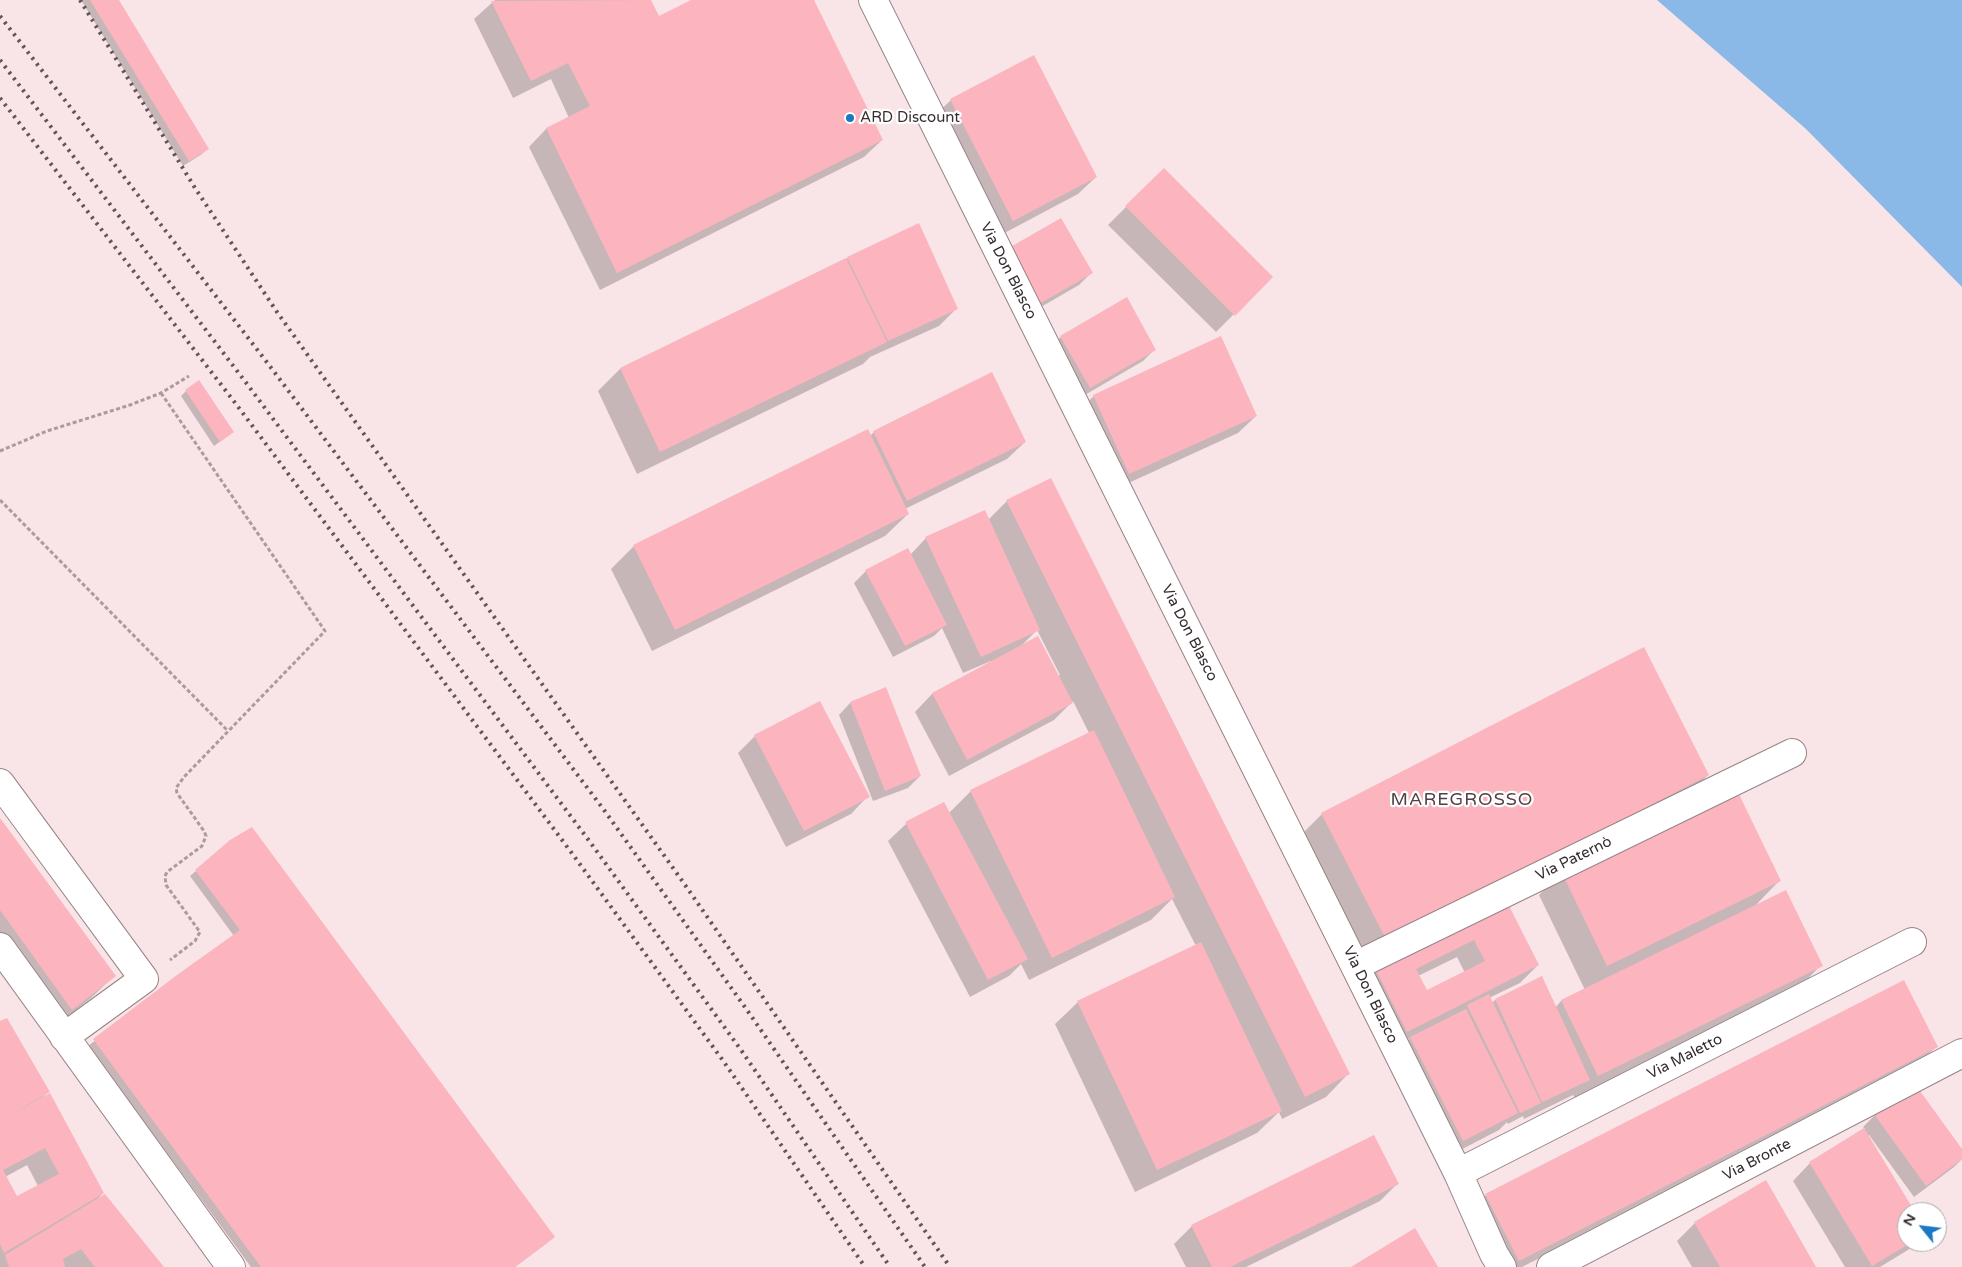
<!DOCTYPE html>
<meta charset="utf-8">
<style>
body{margin:0}
#map{position:relative;width:1962px;height:1267px;overflow:hidden;background:#f9e4e7;font-family:"Varela Round",sans-serif}
canvas{display:block}
.north{position:absolute;left:1897px;top:1202px;width:50px;height:50px;box-sizing:border-box;background:#fff;border:1px solid #aeabab;border-radius:50%;rotate:299deg;font-size:14px;font-weight:700;line-height:20px;text-align:center;color:#352d2e}
.north::after{content:'';display:block;margin:auto;width:18px;height:22px;background:#1a78c5;clip-path:polygon(50% 0,100% 100%,50% 72%,0 100%)}
</style>
<div id="map">
<canvas width="1962" height="1267"></canvas>
<div class="north">N</div>
</div>
<script>
const c = document.querySelector('canvas').getContext('2d');
c.lineJoin = 'round';
function fill(path, color) { c.fillStyle = color; c.fill(path, 'evenodd'); }
const shape = rows => new Path2D(rows.map(r => 'M' + r).join(''));
function strokePath(path, color, width, dash) { c.strokeStyle = color; c.lineWidth = width; c.lineCap = dash ? 'butt' : 'round'; c.setLineDash(dash || []); c.stroke(path); }
function label(font, color, halo, rows, align = 'center') {
  c.font = font + ' "Varela Round",sans-serif'; c.lineWidth = 4.5; c.setLineDash([]); c.textBaseline = 'middle'; c.strokeStyle = halo; c.fillStyle = color; for (const [text, x, y, turn = 0] of rows) {
    c.save(); c.translate(x, y); c.rotate((+turn || 0) * Math.PI / 180); c.textAlign = isNaN(turn) ? turn : align; if (halo) c.strokeText(text, 0, 0); c.fillText(text, 0, 0); c.restore();
  }
}
fill(shape([
 [1657,0,1962,0,1962,287,1806,129]
]), '#8ab9e8');
fill(shape([
 [81,0,117,0,207,149,202,154,183,166],
 [495,0,650,0,658,18,694,0,813,0,882,140,864,157,600,290,529,147,546,129,569,118,551,79,513,98,474,19],
 [951,100,1096,177,1078,194,995,238,933,117],
 [1164,169,1271,277,1216,332,1108,225],
 [1008,250,1091,273,1079,285,1027,315],
 [848,258,956,309,939,326,870,357,863,364,637,474,598,391,620,369],
 [1061,337,1155,349,1143,361,1078,399,1049,348],
 [186,391,233,432,214,446,181,396],
 [1094,396,1256,416,1238,433,1111,491,1076,413],
 [874,432,1025,442,1007,459,905,509,908,514,885,536,652,651,611,569,634,546,870,436],
 [1007,501,1348,1074,1326,1097,1282,1119,1279,1112,1257,1133,1135,1192,1055,1024,1078,1002,1196,946,1172,899,1151,920,1029,980,1021,964,1009,976,970,997,888,841,906,824,944,803,949,813,971,791,1089,733,1073,701,1054,720,949,776,915,712,932,694,992,663,991,661,963,673,942,628,934,636,893,657,854,583,866,571,910,555,926,538,988,520],
 [1037,630,1060,675,1057,676,1022,645],
 [885,689,920,776,908,788,873,801,839,715,850,703],
 [755,736,868,796,851,814,786,847,738,753],
 [1708,775,1685,798,1364,963,1300,836,1322,814],
 [0,820,114,976,91,998,49,1031,0,963],
 [196,871,553,1237,547,1243,515,1267,251,1267,88,1046,234,936,190,876],
 [1562,872,1779,881,1754,907,1821,965,1799,988,1575,1098,1573,1095,1524,1119,1523,1116,1508,1124,1507,1122,1499,1130,1445,1158,1393,1055,1410,1038,1389,1048,1357,982,1374,965,1505,899,1538,965,1520,983,1489,998,1492,1003,1495,1000,1555,1008,1561,1001,1585,990,1539,895],
 [1457,957,1465,973,1426,992,1418,976],
 [0,1022,48,1092,41,1099,103,1193,96,1201,162,1267,0,1267],
 [27,1165,38,1186,16,1198,5,1177],
 [1936,1047,1919,1064,1522,1267,1496,1267,1468,1213,1486,1195],
 [1914,1086,1962,1151,1962,1159,1954,1167,1914,1197,1869,1135,1867,1136,1913,1212,1907,1212,1907,1242,1916,1242,1908,1250,1880,1267,1845,1267,1793,1181,1810,1163,1865,1129,1863,1127,1875,1115],
 [1765,1182,1815,1267,1692,1267,1677,1241,1695,1223],
 [1397,1184,1380,1201,1246,1267,1186,1267,1174,1244,1192,1226]
]), '#0003');
fill(shape([
 [90,0,119,0,209,149,189,161],
 [651,0,659,16,691,0,814,0,883,140,617,273,546,128,590,106,568,63,531,81,491,1],
 [1034,55,1097,177,1013,221,950,99],
 [1164,168,1273,277,1235,316,1125,206],
 [1061,218,1093,273,1039,304,1007,249],
 [919,223,958,309,888,341,847,257],
 [846,258,887,342,660,452,620,368],
 [1127,297,1156,350,1090,388,1060,336],
 [1221,336,1257,416,1129,474,1093,395],
 [992,372,1026,442,907,501,873,431],
 [199,380,234,432,220,442,185,390],
 [868,429,909,514,675,630,633,545],
 [1051,478,1350,1074,1305,1097,1006,500],
 [985,510,1040,630,981,657,925,537],
 [908,548,947,625,905,646,865,570],
 [1038,636,1073,703,967,760,932,693],
 [1644,647,1709,775,1387,941,1321,813],
 [886,687,921,776,885,791,850,702],
 [820,701,870,797,804,831,754,735],
 [1094,730,1175,897,1052,958,970,790],
 [1735,786,1781,881,1607,966,1561,871],
 [944,802,1028,959,988,980,905,822],
 [0,818,116,976,72,1010,0,910],
 [252,827,555,1237,515,1267,261,1267,93,1039,177,975,240,930,195,870,230,840],
 [1786,890,1823,966,1598,1076,1561,1000],
 [1505,898,1539,965,1407,1032,1373,964],
 [1474,940,1485,961,1427,990,1416,969],
 [1201,942,1282,1111,1157,1170,1077,1001],
 [1542,976,1590,1080,1542,1102,1495,999],
 [1904,980,1938,1047,1519,1261,1485,1194],
 [1489,994,1541,1103,1520,1113,1467,1005],
 [1466,1009,1518,1113,1463,1141,1410,1037],
 [7,1018,50,1092,1,1120,50,1093,104,1193,4,1253,0,1244,0,1021],
 [45,1148,59,1174,17,1196,3,1170],
 [1915,1084,1962,1149,1962,1159,1926,1186,1874,1114],
 [1864,1128,1915,1212,1907,1212,1907,1242,1912,1242,1872,1266,1809,1162],
 [1374,1135,1399,1184,1230,1267,1212,1267,1191,1225],
 [1766,1180,1816,1267,1720,1267,1694,1222],
 [105,1194,164,1267,95,1267,81,1249,63,1259,65,1267,9,1267,5,1255],
 [1415,1228,1438,1267,1351,1267]
]), '#fcb4be');
const minor = shape([
 [873,0,1355,966,1458,1173,1494,1254,1502,1267],
 [0,783,144,979,64,1037],
 [0,947,231,1267],
 [1355,966,1792,753],
 [1458,1173,1912,942],
 [1551,1267,1962,1053]
]);
strokePath(minor, '#978487', 30);
strokePath(shape([
 [161,393,325,631,184,777,176,788,177,793,204,831,206,836,202,846,167,872,165,876,166,885,200,932,195,941,170,960],
 [0,451,47,431,130,405,161,393,189,376],
 [0,500,228,731]
]), '#aa9b9d', 3, [4, 2.5]);
strokePath(minor, '#fff', 28);
strokePath(shape([
 [80,0,195,188,277,312,683,882,950,1267],
 [0,16,269,365,604,810,747,1010,925,1267],
 [0,60,244,380,590,842,741,1050,890,1267],
 [0,98,236,404,571,852,724,1062,865,1267]
]), '#615657', 4, [2.5, 5]);
for (const [x, y, r, color] of [
 [850,118,5,"#1a78c5"]
]) { const dot = new Path2D(); dot.arc(x, y, r, 0, 2 * Math.PI); c.fillStyle = color; c.fill(dot); strokePath(dot, '#fff', 2); }
label('15px', '#352d2e', '#fff', [
 ["ARD Discount",860,118]
], 'left');
label('15px', '#352d2e', '#fff', [
 ["Via Don Blasco",1008,271,63],
 ["Via Don Blasco",1189,633,63],
 ["Via Paternò",1574,859,-26],
 ["Via Don Blasco",1370,995,64],
 ["Via Maletto",1685,1057,-27],
 ["Via Bronte",1757,1160,-27]
]);
c.letterSpacing = '1px';
label('18px', '#524144', '#fff', [
 ["MAREGROSSO",1462,800]
]);
c.letterSpacing = '0px';
</script>
